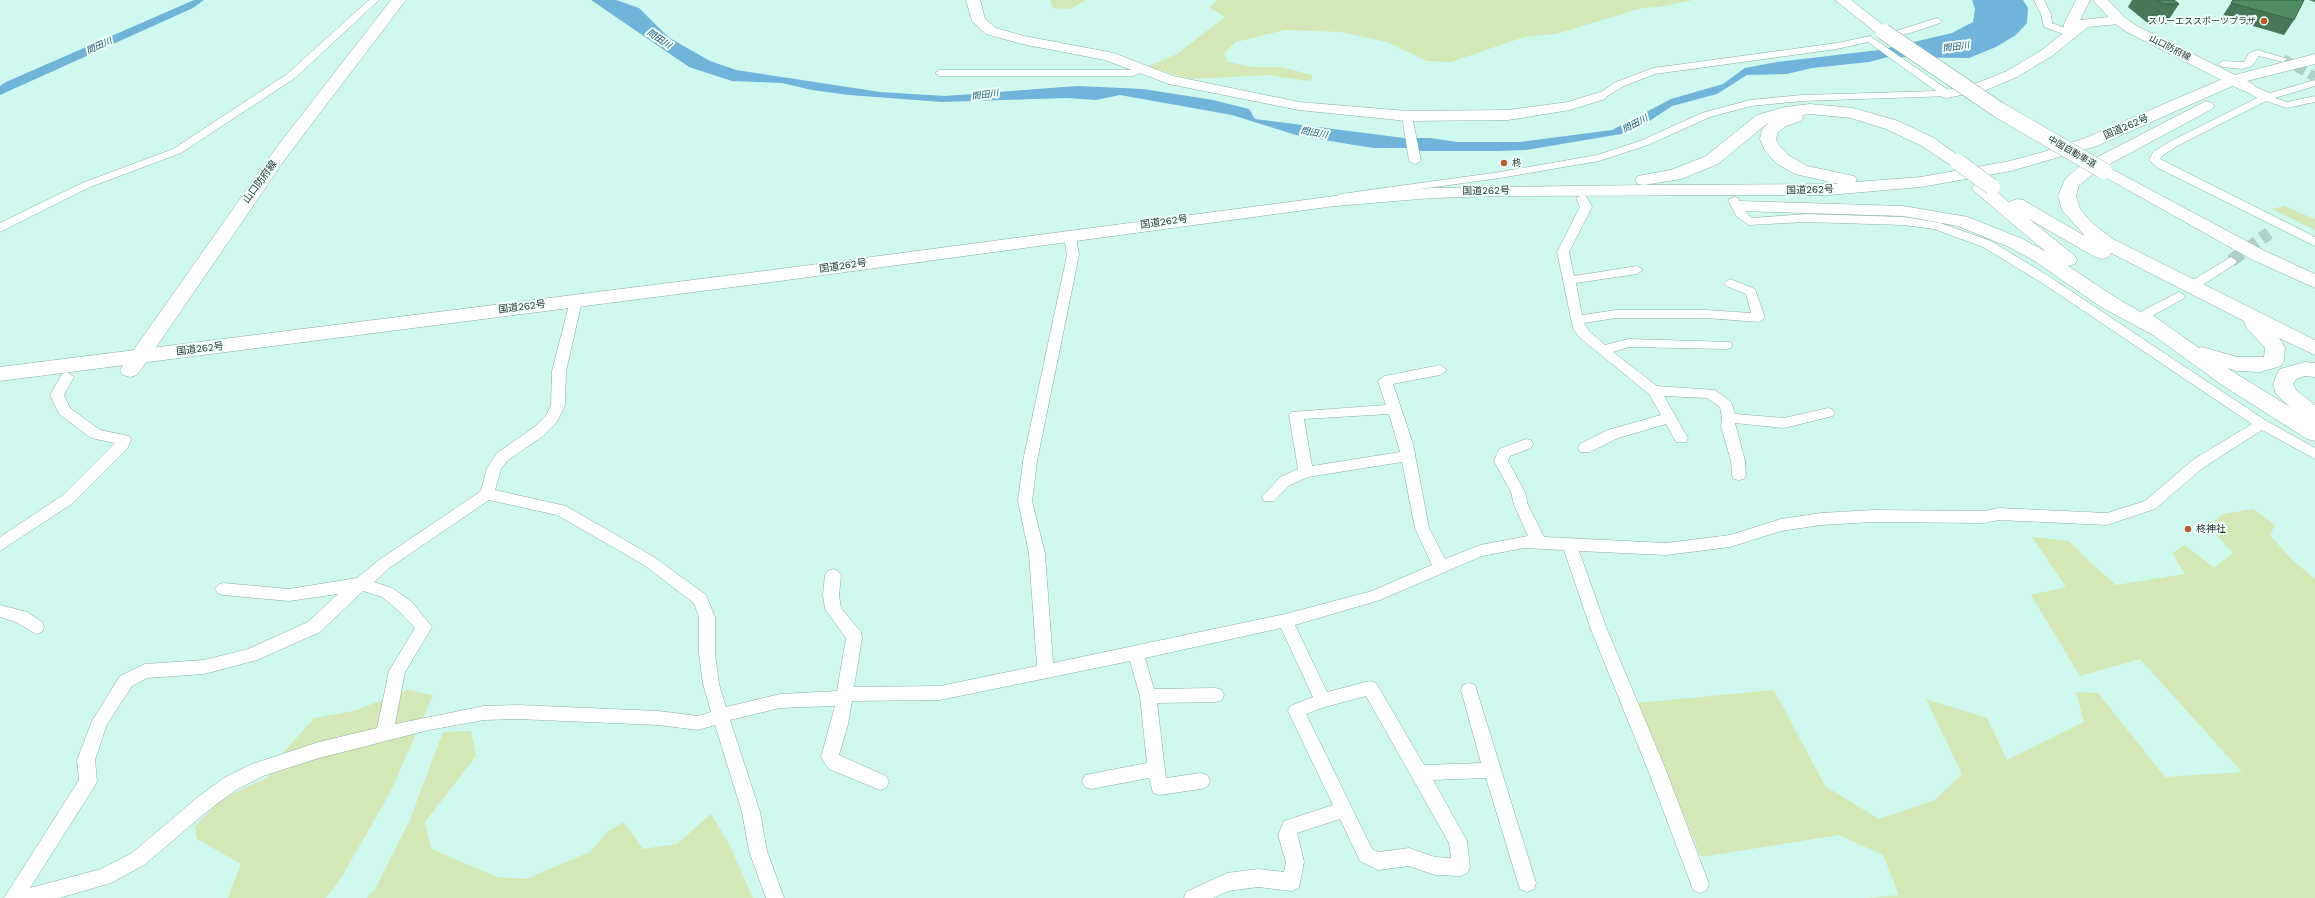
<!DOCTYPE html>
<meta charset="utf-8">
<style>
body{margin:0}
canvas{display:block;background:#cff8ee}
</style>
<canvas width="2315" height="898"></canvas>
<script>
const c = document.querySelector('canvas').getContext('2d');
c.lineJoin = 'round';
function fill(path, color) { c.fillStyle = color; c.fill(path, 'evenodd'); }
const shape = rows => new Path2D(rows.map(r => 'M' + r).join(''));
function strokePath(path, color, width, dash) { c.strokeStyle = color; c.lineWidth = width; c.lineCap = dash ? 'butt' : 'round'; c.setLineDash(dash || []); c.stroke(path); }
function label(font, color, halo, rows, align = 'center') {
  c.font = font + ' "Work Sans","Noto Sans JP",sans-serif'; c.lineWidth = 4; c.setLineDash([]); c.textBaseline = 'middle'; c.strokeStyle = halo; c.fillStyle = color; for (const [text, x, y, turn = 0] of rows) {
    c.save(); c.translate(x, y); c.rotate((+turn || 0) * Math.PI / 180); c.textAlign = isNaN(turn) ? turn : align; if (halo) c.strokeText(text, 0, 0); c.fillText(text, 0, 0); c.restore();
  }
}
fill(shape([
 [1050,0,1086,0,1070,9,1053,8],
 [1218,0,1693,0,1659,7,1642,8,1556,34,1524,37,1451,62,1427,61,1387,42,1341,32,1285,30,1236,42,1224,53,1228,62,1253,67,1281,67,1312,75,1312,79,1308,81,1268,75,1191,79,1147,67,1177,54,1225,17,1209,7],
 [2284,206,2315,219,2315,230,2272,209],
 [2253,509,2275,525,2270,535,2292,560,2315,579,2315,898,1867,898,1899,895,1883,855,1839,835,1701,857,1638,703,1774,690,1825,786,1879,819,1935,800,1962,774,1926,699,1987,718,2007,760,2084,722,2076,692,2098,693,2165,777,2242,772,2140,659,2080,676,2031,595,2066,587,2032,537,2069,541,2091,563,2116,585,2185,574,2172,553,2185,545,2214,568,2233,553,2208,526,2223,514],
 [408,690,433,695,390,793,341,878,326,898,228,898,241,864,197,839,195,826,223,798,267,778,284,752,314,718,354,711],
 [471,731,476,756,425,822,431,849,497,877,526,879,590,852,608,831,624,822,643,849,677,844,711,814,729,844,753,898,367,898,375,889,409,822,443,732]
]), '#d4e8b5');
fill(shape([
 [194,0,204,0,193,8,0,95,0,86,6,82],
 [591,0,616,0,639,8,668,37,710,61,736,70,880,92,945,96,1077,86,1143,89,1213,100,1249,109,1255,119,1404,138,1430,138,1457,142,1520,142,1612,130,1671,99,1723,84,1745,68,1777,62,1879,50,1952,33,1973,22,1975,9,1972,0,2023,0,2028,8,2027,23,2016,35,1996,47,1969,58,1888,57,1869,62,1812,68,1787,74,1747,75,1717,94,1672,106,1645,124,1621,134,1526,150,1494,151,1419,151,1407,148,1374,148,1354,145,1296,135,1232,115,1120,95,1096,100,1067,98,942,102,849,95,812,90,782,83,732,81,689,67]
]), '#70b4db');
strokePath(shape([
 [2283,59,2315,77]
]), '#add1c9', 10, [10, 5]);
strokePath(shape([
 [2231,261,2269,233]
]), '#add1c9', 13, [13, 6]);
const street = shape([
 [369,0,379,0,295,78,181,153,90,187,0,232,0,223,82,183,173,149,287,74,369,0],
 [2034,0,2044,0,2051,14,2052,23,2072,31,2072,35,2066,35,2044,27,2041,14,2034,0],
 [1937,18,1942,21,1940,23,1910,33,1882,40,1877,37,1937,18],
 [1870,36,1951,92,1951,96,1802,101,1751,106,1710,117,1648,145,1599,161,1500,178,1341,200,1335,197,1341,194,1500,172,1597,155,1640,141,1702,113,1750,100,1802,95,1936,91,1868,42,1837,49,1655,74,1624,86,1604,98,1596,98,1595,96,1616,82,1653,68,1837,43,1870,36],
 [2258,50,2288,59,2283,62,2259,56,2252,66,2242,69,2223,67,2218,64,2223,61,2244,62,2249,53,2258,50],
 [1140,67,1144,68,1144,72,1133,76,940,76,935,73,940,70,1132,70,1140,67],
 [2315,80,2315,86,2275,98,2287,102,2315,96,2315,102,2287,108,2266,101,2177,146,2162,156,2160,159,2315,237,2315,246,2158,168,2149,160,2153,152,2169,142,2257,98,2243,89,2243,85,2251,85,2270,93,2315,80],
 [1407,113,1412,116,1421,161,1415,164,1409,161,1402,116,1407,113],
 [1582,195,1586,196,1592,207,1569,252,1574,276,1637,266,1643,270,1637,274,1576,283,1582,315,1616,310,1706,310,1751,313,1746,294,1726,286,1724,283,1730,279,1755,289,1765,318,1759,322,1706,318,1616,318,1584,323,1589,331,1605,345,1629,339,1731,342,1732,345,1731,348,1726,349,1629,347,1613,352,1657,386,1715,390,1731,402,1735,414,1784,418,1828,408,1833,410,1835,413,1833,416,1784,428,1735,423,1745,461,1746,475,1744,479,1739,480,1734,479,1732,475,1731,461,1721,426,1722,418,1720,407,1707,398,1664,396,1688,438,1686,442,1676,442,1666,424,1618,438,1590,452,1580,452,1578,448,1580,444,1608,430,1661,415,1649,394,1579,337,1573,328,1557,252,1580,207,1576,198,1582,195],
 [1734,197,1738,198,1748,215,1752,218,1806,214,1904,217,1940,223,1991,241,2050,277,2265,420,2315,448,2315,459,2262,430,2204,467,2155,509,2107,525,1999,520,1984,523,1873,522,1821,525,1781,531,1730,547,1666,555,1579,551,1606,627,1666,770,1709,884,1707,890,1700,893,1693,890,1691,884,1648,770,1590,627,1564,550,1524,548,1482,556,1380,600,1295,625,1327,692,1370,681,1376,683,1424,765,1481,763,1461,690,1463,685,1469,683,1475,685,1536,883,1534,889,1527,892,1520,889,1518,883,1486,778,1433,780,1467,841,1470,867,1467,873,1461,876,1435,875,1409,866,1378,870,1360,861,1340,819,1297,833,1304,862,1299,888,1292,891,1258,887,1228,891,1213,898,1184,898,1186,892,1227,873,1258,869,1284,872,1286,862,1278,835,1284,821,1333,805,1288,711,1290,706,1313,697,1281,628,1145,658,1154,689,1216,688,1222,690,1224,695,1222,700,1216,702,1157,703,1166,778,1201,773,1207,775,1210,781,1207,787,1201,789,1159,795,1153,793,1149,778,1091,789,1085,787,1082,781,1085,775,1147,763,1140,696,1130,661,940,700,852,701,848,724,839,755,886,776,889,782,886,788,880,790,829,769,824,762,821,757,835,706,780,708,730,720,760,812,767,851,784,898,766,898,749,851,742,812,715,725,698,730,658,725,518,719,484,720,429,730,319,758,263,776,236,790,210,809,144,865,111,883,59,898,4,898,79,780,77,760,92,721,120,676,145,664,204,660,248,649,308,622,338,594,289,601,223,595,218,593,215,589,218,585,223,583,289,589,357,578,379,560,481,491,487,468,497,453,533,428,546,416,551,405,552,371,570,301,576,297,582,301,566,371,565,405,557,422,543,436,507,461,501,469,495,490,566,506,654,557,706,595,715,617,715,653,719,684,726,707,780,694,837,691,846,638,825,609,823,595,825,575,828,571,833,569,838,571,841,575,839,595,841,608,861,632,862,638,854,687,940,686,1037,666,1029,554,1018,501,1023,461,1067,255,1064,236,1070,232,1076,236,1079,255,1037,461,1032,501,1045,554,1053,663,1285,614,1372,591,1432,565,1415,528,1402,462,1308,477,1290,485,1274,501,1264,501,1262,497,1280,477,1298,469,1289,415,1291,412,1386,405,1378,381,1385,376,1440,365,1447,370,1440,375,1393,384,1413,444,1429,528,1445,559,1480,545,1528,536,1514,505,1511,492,1494,461,1499,449,1526,439,1531,440,1533,444,1531,448,1510,456,1508,461,1525,492,1528,505,1544,537,1666,543,1730,535,1781,519,1821,513,1873,510,1984,511,1999,508,2107,513,2145,501,2194,459,2252,424,2042,283,1983,247,1934,229,1904,225,1806,222,1749,225,1737,217,1728,200,1734,197],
 [1389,414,1400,452,1312,466,1304,419,1389,414],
 [489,500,557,515,644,565,694,603,699,617,699,653,703,684,711,712,698,716,658,711,518,705,484,706,395,724,405,672,432,627,411,601,392,588,374,582,389,568,489,500],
 [363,591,382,597,399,611,415,628,389,671,377,728,319,742,252,764,224,778,198,797,132,853,101,869,30,888,94,787,97,781,95,760,107,724,132,686,147,678,204,674,257,660,320,632,363,591],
 [1366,696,1449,843,1451,858,1435,857,1409,848,1379,852,1372,849,1306,714,1325,707,1366,696],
 [2231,257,2237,261,2235,264,2201,286,2193,286,2191,283,2193,280,2231,257],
 [2179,292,2185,296,2183,299,2150,317,2146,318,2140,314,2142,311,2179,292],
 [67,372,74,377,64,395,70,408,100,430,129,436,131,440,127,449,73,503,0,551,0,537,63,495,115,443,91,438,59,414,50,395,62,374,67,372],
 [0,605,27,612,42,622,44,627,42,632,36,634,16,622,0,617,0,605]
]);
const secondary = shape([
 [966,0,980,0,985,19,996,28,1024,36,1114,53,1173,76,1299,102,1407,111,1508,110,1568,102,1600,92,1607,96,1605,99,1570,110,1508,120,1407,121,1299,110,1169,84,1105,60,1022,44,986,34,972,21,966,0],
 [2076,0,2090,0,2080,20,2119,16,2126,20,2119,24,2088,27,2052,56,2017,77,1986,90,1947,98,1942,97,1940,94,1942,91,1977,83,2007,71,2042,50,2062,34,2064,24,2076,0]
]);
const primary = shape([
 [391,0,406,0,288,155,137,375,130,377,123,375,120,370,123,365,276,148,391,0],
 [2093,0,2108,0,2124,17,2137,26,2253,84,2255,87,2253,90,2247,92,2241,90,2127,32,2114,23,2093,0]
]);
const highway = shape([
 [1835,0,1851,0,1892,32,1889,35,1879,35,1835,0],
 [2315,54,2315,64,2239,83,2097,146,2011,171,1921,187,1829,195,1499,196,1432,198,1335,206,772,282,0,381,0,367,772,270,1335,196,1432,188,1644,185,1638,184,1635,180,1638,176,1671,170,1706,156,1757,115,1785,107,1810,104,1853,108,1898,121,1934,138,1967,162,1964,166,1958,167,1952,166,1922,146,1886,129,1851,118,1810,114,1802,115,1803,117,1801,121,1786,126,1778,132,1776,139,1779,145,1788,155,1807,166,1854,176,1857,180,1855,182,1921,177,2010,161,2043,152,2085,138,2227,77,2315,54],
 [1769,122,1762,130,1760,139,1765,151,1776,163,1795,174,1839,184,1644,185,1681,179,1718,164,1769,122],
 [2206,101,2212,103,2214,106,2212,109,2106,166,2265,251,2315,274,2315,288,2251,259,2096,172,2079,185,2076,196,2080,209,2091,222,2113,239,2315,340,2315,355,2279,338,2285,347,2284,361,2281,366,2260,372,2237,371,2227,368,2290,407,2276,394,2273,384,2277,374,2280,369,2305,362,2315,363,2315,377,2305,376,2296,379,2293,384,2296,390,2315,405,2315,441,2307,439,2222,385,2153,335,2101,307,2033,260,2009,247,1958,226,1903,216,1740,211,1734,210,1731,206,1734,202,1740,201,1903,206,1968,217,2023,239,2046,252,1975,192,1972,188,1975,184,1987,184,2009,202,2017,199,2023,200,2085,236,2062,210,2058,196,2065,179,2080,166,2206,101],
 [2029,219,2095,257,2102,259,2109,257,2111,253,2244,321,2246,327,2265,348,2264,357,2237,357,2202,347,2199,348,2151,314,2142,313,2115,297,2068,266,2075,264,2077,260,2075,256,2029,219]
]);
strokePath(street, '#87ada5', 1);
strokePath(secondary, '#87ada5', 1);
strokePath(primary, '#87ada5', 1);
strokePath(highway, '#87ada5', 1);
fill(street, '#fff');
fill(secondary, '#fff');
fill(primary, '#fff');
fill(highway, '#fff');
const highwayBridge = shape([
 [1884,32,1999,110,2104,171],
 [1958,162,1992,187]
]);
strokePath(highwayBridge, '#87ada5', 17, []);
strokePath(highwayBridge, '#fff', 16);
fill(shape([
 [2132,0,2174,0,2179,4,2166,24,2150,25,2128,7],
 [2233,0,2294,20,2284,35,2222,17],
 [2309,0,2315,0,2315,2]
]), '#467855');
const building = shape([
 [2157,0,2174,0,2179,4,2163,4,2157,0],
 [2233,0,2304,0,2294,20,2231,3,2233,0]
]);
fill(building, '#518c63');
strokePath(building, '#396245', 1);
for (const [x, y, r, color] of [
 [2264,21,4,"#bf582d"],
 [1504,163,4,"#bf582d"],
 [2188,529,4,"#bf582d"]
]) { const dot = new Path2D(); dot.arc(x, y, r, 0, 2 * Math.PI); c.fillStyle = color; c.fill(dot); strokePath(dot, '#effffb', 1.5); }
label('9px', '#273733', '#effffb', [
 ["スリーエススポーツプラザ",2256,21],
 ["柊",1512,163,"left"]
], 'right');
label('italic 9px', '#1b506c', '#effffb', [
 ["問田川",659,39,33],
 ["問田川",99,46,-25],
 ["問田川",1956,47,-8],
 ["問田川",985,95,-8],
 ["問田川",1635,124,-28],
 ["問田川",1314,133,10]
]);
label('9px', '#273733', '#effffb', [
 ["山口防府線",2170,48,27],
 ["中国自動車道",2072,152,30]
]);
label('10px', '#273733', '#effffb', [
 ["国道262号",2126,127,-23],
 ["山口防府線",260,182,-54],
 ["国道262号",1810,190,-2],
 ["国道262号",1486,191,-1],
 ["国道262号",1164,222,-8],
 ["国道262号",843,266,-8],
 ["国道262号",522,307,-7],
 ["国道262号",200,349,-7]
]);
label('10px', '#273733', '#effffb', [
 ["柊神社",2196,529]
], 'left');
</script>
